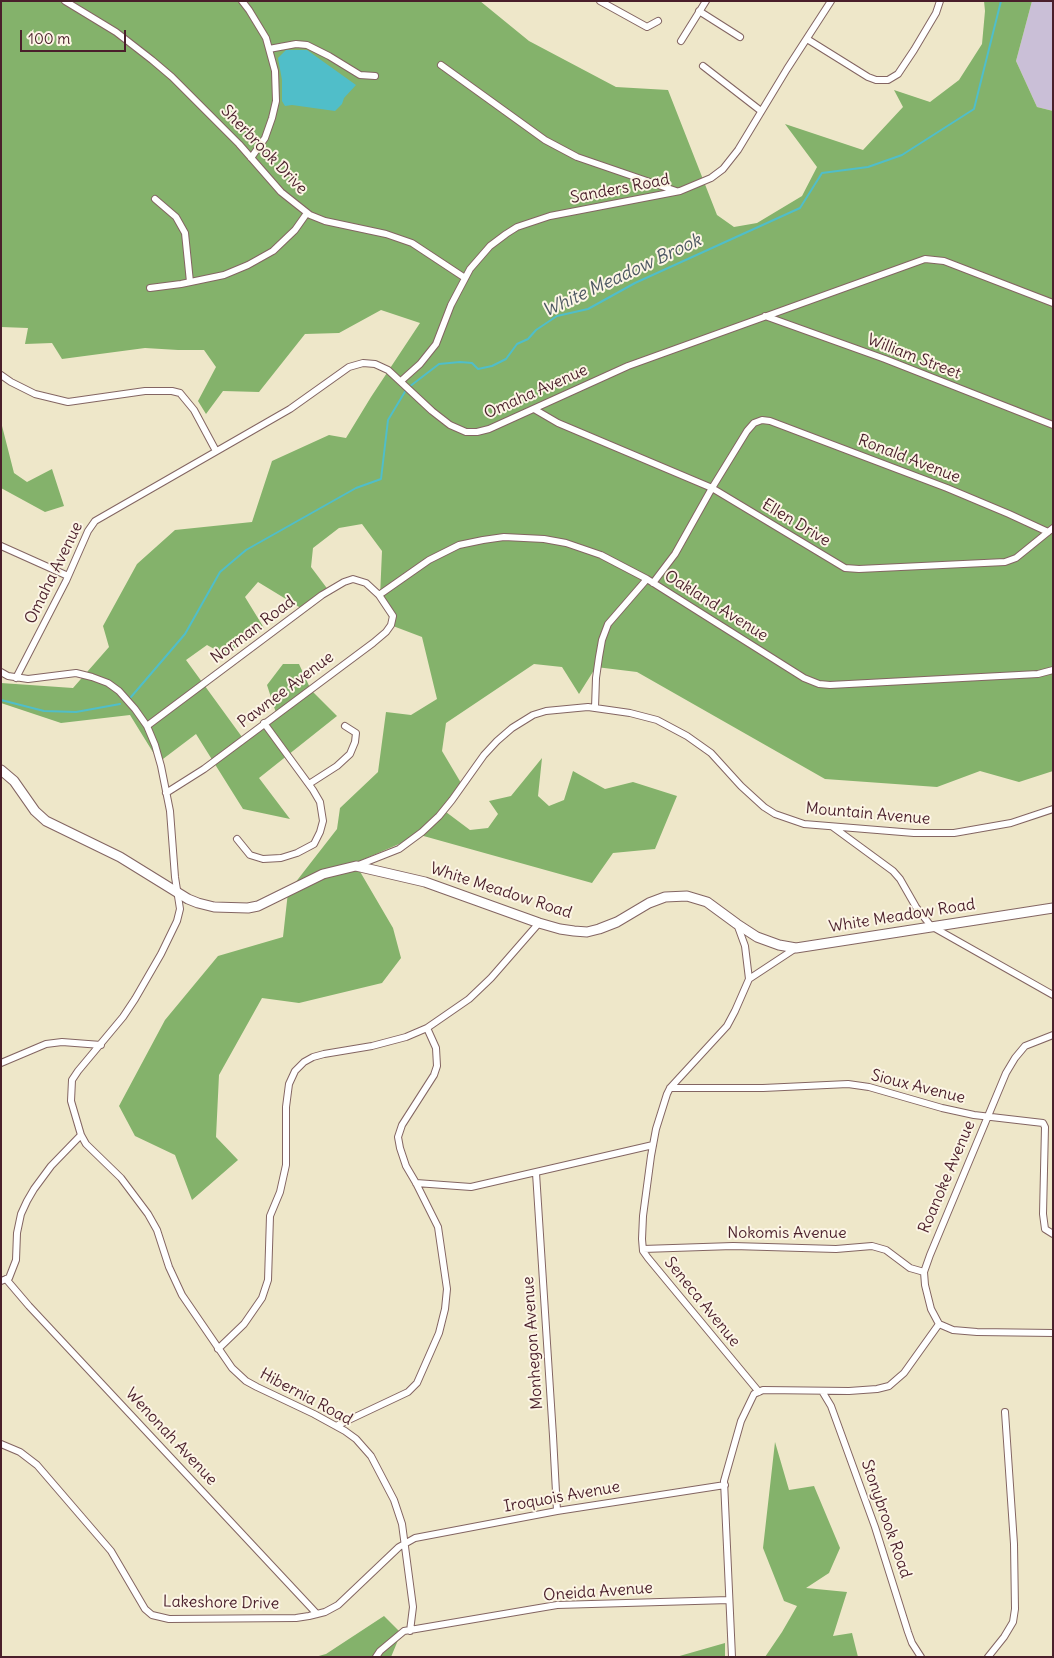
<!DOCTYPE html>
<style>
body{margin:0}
#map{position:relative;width:1054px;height:1658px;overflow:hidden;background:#eee7c9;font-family:Delius,sans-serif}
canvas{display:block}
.frame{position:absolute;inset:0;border:2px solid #4a1f2b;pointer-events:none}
.scale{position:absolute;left:20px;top:30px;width:106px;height:22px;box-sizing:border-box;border:2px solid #4a1f2b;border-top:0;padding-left:6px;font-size:15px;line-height:18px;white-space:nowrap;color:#4a1f2b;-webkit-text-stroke:4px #fcf5e5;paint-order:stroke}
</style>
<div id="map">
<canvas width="1054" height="1658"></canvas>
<div class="frame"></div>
<div class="scale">100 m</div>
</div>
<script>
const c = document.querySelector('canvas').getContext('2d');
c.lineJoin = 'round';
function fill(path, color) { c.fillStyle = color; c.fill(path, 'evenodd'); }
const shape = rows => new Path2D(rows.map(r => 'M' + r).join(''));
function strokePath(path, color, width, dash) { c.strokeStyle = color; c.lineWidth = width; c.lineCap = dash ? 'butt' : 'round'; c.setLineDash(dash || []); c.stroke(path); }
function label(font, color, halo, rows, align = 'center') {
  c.font = font + ' Delius,sans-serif'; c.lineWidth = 4; c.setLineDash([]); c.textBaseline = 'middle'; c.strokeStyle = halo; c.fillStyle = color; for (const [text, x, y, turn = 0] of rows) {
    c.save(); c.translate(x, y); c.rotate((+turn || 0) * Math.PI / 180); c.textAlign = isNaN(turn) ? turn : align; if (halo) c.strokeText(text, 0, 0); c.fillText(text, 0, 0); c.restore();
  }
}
fill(shape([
 [1032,1,1053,1,1053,111,1037,107,1016,61]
]), '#cabfd7');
fill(shape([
 [1,1,480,1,529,41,616,87,668,90,717,215,734,227,757,223,802,196,817,167,785,124,863,150,903,107,894,90,930,102,959,80,982,44,985,11,984,1,1032,1,1016,61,1037,107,1053,111,1053,771,1019,782,980,771,937,787,825,779,637,672,596,667,579,694,562,667,534,664,446,723,442,751,461,783,442,809,470,830,488,828,498,814,489,801,511,796,542,758,538,796,549,806,564,800,573,771,605,789,633,782,677,796,655,849,613,853,592,883,420,835,355,863,393,928,401,958,382,983,299,1003,262,998,219,1075,216,1137,238,1160,192,1200,175,1155,135,1136,119,1106,165,1020,218,956,283,937,288,892,337,829,340,808,378,772,386,712,411,715,437,699,422,637,393,626,380,597,382,551,362,524,339,528,313,548,311,567,329,591,304,610,258,582,245,597,264,628,225,655,207,645,186,660,242,737,277,716,267,685,283,664,299,664,311,690,337,716,259,778,290,819,243,809,196,734,159,762,130,715,61,723,1,703,1,683,73,688,109,647,103,626,137,564,175,530,252,522,272,461,329,435,346,438,371,397,420,323,381,310,339,333,305,334,259,392,223,391,206,414,198,401,216,367,204,350,178,350,145,348,62,359,52,343,25,344,28,328,1,327],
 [1,422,14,473,27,482,52,469,64,506,45,512,1,488],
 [775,1442,789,1490,814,1486,840,1548,829,1573,806,1588,847,1592,833,1636,852,1633,858,1657,765,1657,782,1632,797,1606,784,1601,763,1548],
 [384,1616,401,1633,391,1657,315,1657,326,1654],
 [725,1643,725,1657,676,1657]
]), '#84b26b');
fill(shape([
 [286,50,307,50,356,85,344,98,342,104,335,111,292,105,285,106,282,101,282,80,278,58]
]), '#50bec9');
strokePath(shape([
 [409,387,439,364,460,362,472,363,478,369,492,366,506,359,517,344,528,339,536,330,557,316,588,309,635,283,800,208,822,173,868,167,902,155,974,109,1001,1],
 [131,697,185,634,220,572,246,550,356,488,381,479,388,420,406,390],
 [1,700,44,711,76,712,120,704]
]), '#50bec9', 2);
const street = shape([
 [65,1,116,32,152,60,172,77,239,144,281,192,310,215,325,221,386,234,412,243,465,278],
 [242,1,249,10,266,38,275,71,276,101,272,118,265,138,251,158],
 [600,1,647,27,658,21],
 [699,11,740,37],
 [807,39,868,77,876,80,888,80,898,74,914,50,936,13,940,1],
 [681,41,706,1],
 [269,49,296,44,307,45,329,56,360,75,375,76],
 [441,65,545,140,577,157,676,191],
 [703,66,761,111],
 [155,199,176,217,185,233,190,282],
 [150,288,181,284,224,275,248,265,273,251,295,230,307,213],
 [765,316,885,359,1053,425],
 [1,375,11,382,35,394,68,402,145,391,172,391,180,393,194,410,216,451],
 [401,381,420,364,436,344,451,305,470,269,490,246,506,234,517,227,550,216,680,191,711,178,723,169,738,150,787,69,831,1],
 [534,409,558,423,712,488,845,568,859,569,1005,562,1016,558,1053,528],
 [1,546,68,576],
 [653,583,675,554,712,488,747,431,754,423,762,420,770,421,947,488,1009,514,1048,532],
 [379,595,429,560,459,545,483,540,504,537,544,539,566,543,601,555,647,579,804,678,819,684,830,685,1038,674,1053,670],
 [1,672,8,676,28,679,76,673,92,677,108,683,119,691,135,709,147,726,155,745,161,766,170,811,175,877,180,909,177,921,161,954,135,999,123,1017,78,1071,72,1080,71,1101,81,1135,51,1166,34,1189,27,1201,21,1214,17,1233,16,1260,9,1278,1,1281],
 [16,678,66,581,88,531,95,521,290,409,349,367,363,363,375,364,388,370,432,411,450,425,466,432,477,432,489,429,628,366,925,259,944,261,1053,303],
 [595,708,596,678,599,657,602,640,608,624,647,579],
 [147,726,322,595,344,582,353,579,366,583,379,595,393,616,391,625,386,632,373,643,204,769,166,793],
 [309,784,337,766,350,754,355,742,356,733,345,726],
 [833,827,893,871,900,879,916,907,931,926,1053,995],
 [237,839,250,855,263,859,281,858,297,853,314,844,320,832,323,821,320,802,313,790,264,723],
 [356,866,399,849,422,832,439,816,452,800,484,755,497,741,512,728,533,715,546,711,588,707,630,713,657,720,687,736,711,753,741,786,764,807,775,814,804,824,914,833,954,833,1011,823,1053,809],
 [737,924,745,946,749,979,735,1011,727,1026,670,1088,667,1094,656,1129,651,1156,643,1216,642,1239,643,1251,648,1258,759,1392],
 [749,979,796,948],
 [1,1063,46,1044,62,1042,101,1045],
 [670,1088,763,1088,848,1084,869,1087,942,1108,974,1115,1043,1123,1045,1127,1043,1214,1045,1229,1053,1234],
 [81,1135,86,1144,121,1178,148,1214,157,1230,169,1267,182,1295,232,1368,246,1381,257,1387,314,1414,345,1431,356,1439,371,1456,394,1500,402,1524,413,1607,410,1631],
 [536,1173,553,1436,557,1511],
 [416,1183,471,1187,653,1145],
 [643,1249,733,1246,836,1249,872,1246,886,1250,910,1268,924,1272],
 [6,1279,29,1306,317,1614],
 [939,1324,931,1309,925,1285,924,1272,930,1255,1006,1073,1015,1058,1025,1046,1053,1035],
 [939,1324,953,1330,977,1332,1053,1333],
 [218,1349,244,1324,262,1298,268,1280,270,1216,280,1192,286,1165,286,1107,289,1084,295,1071,304,1062,313,1057,324,1054,372,1046,406,1037,427,1028,469,999,491,978,539,923],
 [822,1391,831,1406,875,1527,908,1632,912,1643,921,1657],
 [336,1426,408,1392,417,1383,439,1333,445,1309,447,1289,438,1227,416,1183,406,1166,400,1148,398,1137,402,1125,434,1075,437,1066,436,1048,427,1028],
 [1,1444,20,1452,37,1465,111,1551,145,1609,152,1615,169,1619,296,1618,309,1616,325,1612,338,1605,399,1547,415,1538,557,1511,725,1485],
 [376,1657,380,1651,404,1631,557,1605,729,1600],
 [732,1657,724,1481,741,1421,754,1394,763,1390,849,1391,877,1389,889,1386,904,1373,939,1324],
 [988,1657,1004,1637,1013,1622,1015,1609,1014,1544,1005,1412]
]);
const secondary = shape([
 [1,770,14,781,35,811,46,821,120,857,188,899,198,903,214,907,248,908,258,906,323,874,356,866,425,882,539,923,560,929,574,931,587,932,599,929,617,922,649,903,665,897,687,896,707,902,737,924,757,937,779,945,796,948,1053,908]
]);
strokePath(street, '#836562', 8);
strokePath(secondary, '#836562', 11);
strokePath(street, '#fff', 6);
strokePath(secondary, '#fff', 9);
label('16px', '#4a1f2b', '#fcf5e5', [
 ["Sherbrook Drive",264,150,46],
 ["Sanders Road",620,189,-11],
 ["William Street",914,357,21],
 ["Omaha Avenue",536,392,-24],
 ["Ronald Avenue",909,459,21],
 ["Ellen Drive",796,523,31],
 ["Omaha Avenue",54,573,-64],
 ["Oakland Avenue",716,606,32],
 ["Norman Road",253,630,-37],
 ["Pawnee Avenue",286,690,-37],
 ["Mountain Avenue",868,814,5],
 ["White Meadow Road",501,891,18],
 ["White Meadow Road",902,916,-9],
 ["Sioux Avenue",918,1087,14],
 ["Roanoke Avenue",947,1177,-67],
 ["Nokomis Avenue",787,1233],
 ["Seneca Avenue",702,1302,51],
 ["Monhegon Avenue",533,1343,-94],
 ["Hibernia Road",306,1397,28],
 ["Wenonah Avenue",171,1437,47],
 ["Iroquois Avenue",562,1497,-10],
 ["Stonybrook Road",886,1519,71],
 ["Oneida Avenue",598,1592,-4],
 ["Lakeshore Drive",221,1603,1]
]);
label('italic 18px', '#4c5762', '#fcf5e5', [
 ["White Meadow Brook",622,276,-25]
]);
</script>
